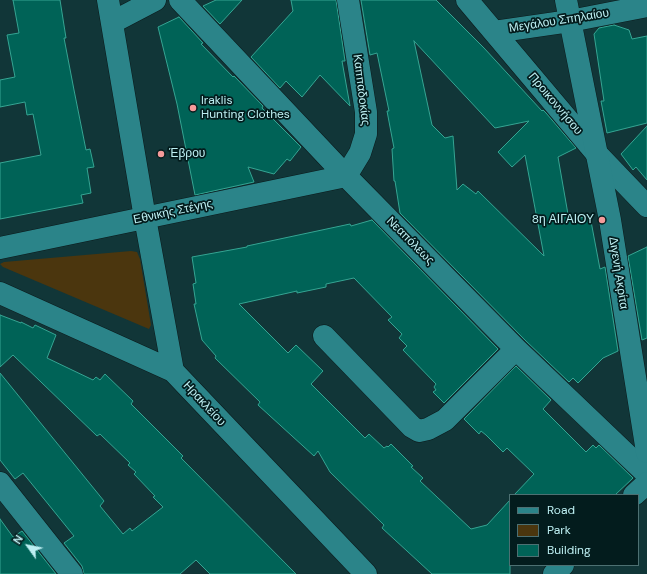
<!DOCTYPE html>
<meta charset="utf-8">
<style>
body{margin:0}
#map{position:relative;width:647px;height:574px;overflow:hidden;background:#113638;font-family:"DM Sans",sans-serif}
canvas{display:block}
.legend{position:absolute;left:509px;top:494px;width:130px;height:72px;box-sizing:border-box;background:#031c1d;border:1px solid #4d7072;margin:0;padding:5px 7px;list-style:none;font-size:12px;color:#bdeff2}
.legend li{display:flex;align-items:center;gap:8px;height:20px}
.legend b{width:20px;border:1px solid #4d7072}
.north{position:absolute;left:8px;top:526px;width:40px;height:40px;-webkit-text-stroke:3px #031c1d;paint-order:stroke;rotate:303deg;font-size:11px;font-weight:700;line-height:16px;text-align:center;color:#bdeff2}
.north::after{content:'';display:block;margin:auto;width:14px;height:18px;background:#bdeff2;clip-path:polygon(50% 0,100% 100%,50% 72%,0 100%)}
</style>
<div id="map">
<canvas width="647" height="574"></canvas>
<ul class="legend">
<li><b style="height:5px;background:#2b8489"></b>Road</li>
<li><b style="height:11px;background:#4b360e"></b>Park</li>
<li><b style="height:11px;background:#006357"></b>Building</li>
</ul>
<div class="north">N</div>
</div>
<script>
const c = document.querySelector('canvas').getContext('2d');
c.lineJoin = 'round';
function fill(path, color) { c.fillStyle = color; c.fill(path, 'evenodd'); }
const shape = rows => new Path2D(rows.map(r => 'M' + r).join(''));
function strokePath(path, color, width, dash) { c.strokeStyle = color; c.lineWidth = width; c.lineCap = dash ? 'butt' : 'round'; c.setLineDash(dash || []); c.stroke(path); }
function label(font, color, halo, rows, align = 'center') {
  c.font = font + ' "DM Sans",sans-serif'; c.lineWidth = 3.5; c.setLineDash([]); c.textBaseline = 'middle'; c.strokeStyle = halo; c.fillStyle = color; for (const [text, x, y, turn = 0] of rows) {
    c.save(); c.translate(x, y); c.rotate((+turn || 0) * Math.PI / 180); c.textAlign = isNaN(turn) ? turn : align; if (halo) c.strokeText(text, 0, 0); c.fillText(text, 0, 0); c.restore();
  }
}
fill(shape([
 [131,251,137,252,140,259,151,325,149,329,3,267,0,264,4,262]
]), '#4b360e');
const building = shape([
 [13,0,60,0,66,38,64,38,74,90,86,150,90,149,94,167,87,168,91,193,81,195,83,203,0,219,0,163,41,155,33,114,27,115,25,102,0,107,0,80,15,77,7,35,19,33,13,0],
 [216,0,242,0,220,24,203,6,216,0],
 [291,0,336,0,345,61,342,61,350,106,320,75,302,97,286,81,280,88,251,57,293,11,291,0],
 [361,0,436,0,484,48,542,111,543,110,546,113,576,148,558,157,569,220,590,216,600,269,605,267,618,351,603,358,578,383,573,378,569,382,525,340,400,213,395,181,394,181,392,149,394,148,387,111,389,111,377,53,370,55,361,0],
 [414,41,495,128,529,121,498,152,512,167,525,155,544,256,478,191,476,194,463,184,457,190,453,136,445,138,432,125,414,41],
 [179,17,203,43,201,44,233,77,234,76,263,106,262,108,301,147,290,161,287,159,274,174,248,167,254,182,195,195,177,104,158,27,179,17],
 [614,25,629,30,632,39,647,36,647,123,607,133,601,101,604,101,594,34,599,28,614,25],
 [647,126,647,180,636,167,633,170,621,154,647,126],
 [372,220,498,349,444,403,433,392,436,390,434,387,436,384,403,350,407,346,399,338,402,334,388,320,392,317,354,278,326,284,326,287,297,293,297,291,239,304,288,353,296,345,323,371,311,384,365,438,369,434,384,448,387,446,388,447,391,444,413,466,411,467,423,478,420,481,471,529,487,525,510,500,510,574,432,574,382,528,384,525,330,472,318,451,314,456,258,405,260,402,215,358,216,356,202,340,194,304,196,304,193,284,196,283,192,257,247,247,247,246,350,224,351,226,372,220],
 [647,247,647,338,642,340,628,256,647,247],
 [0,315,21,323,21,322,33,328,35,325,56,335,47,358,93,380,96,377,100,380,105,374,133,401,131,404,183,456,181,458,296,574,210,574,196,560,180,574,84,574,82,566,64,543,74,536,23,473,15,479,0,460,0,373,104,501,100,506,123,534,130,528,132,531,163,507,153,497,155,496,134,474,136,472,128,465,130,463,100,434,97,436,13,355,0,367,0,315],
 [516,366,551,400,543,409,586,452,593,445,596,448,599,445,633,478,615,495,514,495,534,474,507,448,503,452,486,435,481,431,479,434,464,419,516,366],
 [0,519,13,537,22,531,56,574,0,574,0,519]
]);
fill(building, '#006357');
strokePath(building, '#35a593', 1);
const minor = shape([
 [108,0,145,218,173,371],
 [180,0,346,176,516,349,647,474],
 [467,0,596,153,647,206],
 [113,22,155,0],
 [494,32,570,21,647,6],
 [0,248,346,176,360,153,366,134,366,112,348,0],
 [0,293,173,371,366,574],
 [324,336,412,427,419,431,428,429,445,420,516,349],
 [0,483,72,574]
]);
const tertiary = shape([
 [566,0,610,220,647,452],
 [634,495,647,483],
 [554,574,563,565]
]);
strokePath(minor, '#0b1a1b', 23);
strokePath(tertiary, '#0b1a1b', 23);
strokePath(minor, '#2b8489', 22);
strokePath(tertiary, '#2b8489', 22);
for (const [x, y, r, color] of [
 [193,108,4,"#f59b9b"],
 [161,154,4,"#f59b9b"],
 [602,220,4,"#f59b9b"]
]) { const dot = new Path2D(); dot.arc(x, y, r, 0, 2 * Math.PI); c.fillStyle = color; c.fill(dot); strokePath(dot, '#031c1d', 1.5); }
label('12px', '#bdeff2', '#031c1d', [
 ["Μεγάλου Σπηλαίου",559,21,-9],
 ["Καππαδοκίας",361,90,83],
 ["Προικοννήσου",555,104,50],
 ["Εθνικής Στέγης",173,212,-12],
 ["Νεαπόλεως",410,241,45],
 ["Διγενή Ακρίτα",618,273,81],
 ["Ηρακλείου",204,404,47]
]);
label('12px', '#bdeff2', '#031c1d', [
 ["Iraklis",201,101],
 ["Hunting Clothes",201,115],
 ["Έβρου",169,154],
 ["8η ΑΙΓΑΙΟΥ",594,220,"right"]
], 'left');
</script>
